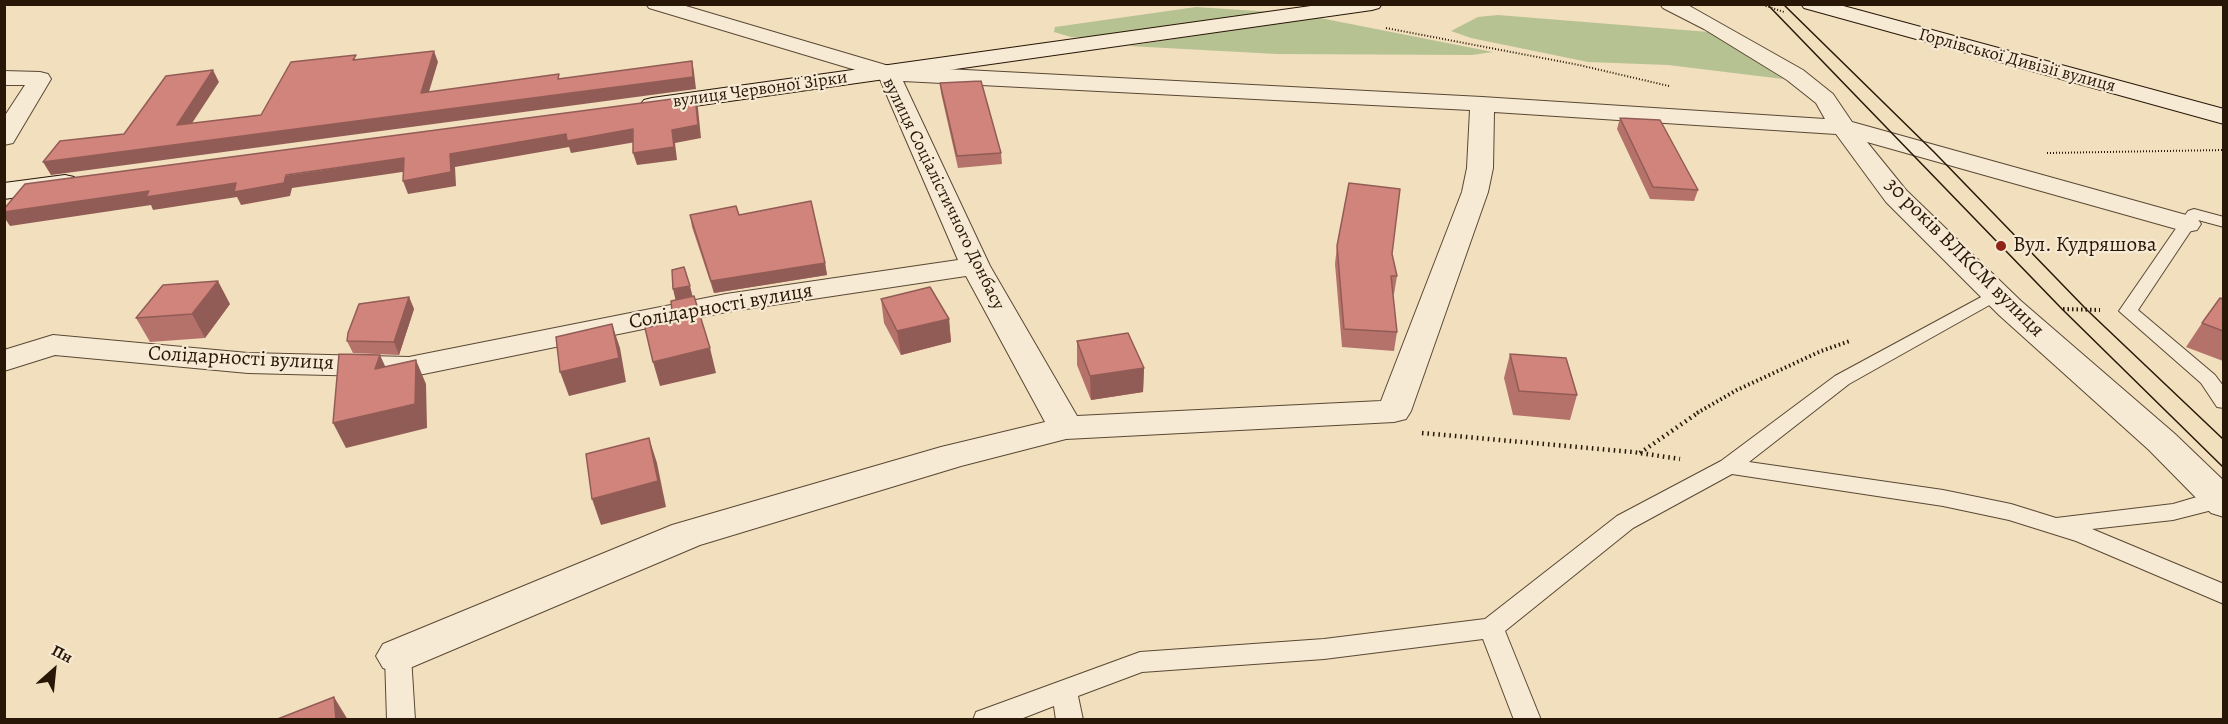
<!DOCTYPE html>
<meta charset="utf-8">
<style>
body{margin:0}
#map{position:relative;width:2228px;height:724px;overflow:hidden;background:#f1dfbd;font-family:Alegreya,serif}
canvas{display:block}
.frame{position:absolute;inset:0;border:6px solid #281607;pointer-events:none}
.north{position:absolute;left:24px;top:640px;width:60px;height:60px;-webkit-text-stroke:4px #f6ead4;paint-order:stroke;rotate:27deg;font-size:16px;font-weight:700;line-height:24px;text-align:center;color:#281607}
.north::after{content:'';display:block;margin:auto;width:21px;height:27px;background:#281607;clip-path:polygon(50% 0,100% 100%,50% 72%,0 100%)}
</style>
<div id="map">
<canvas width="2228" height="724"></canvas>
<div class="frame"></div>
<div class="north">Пн</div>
</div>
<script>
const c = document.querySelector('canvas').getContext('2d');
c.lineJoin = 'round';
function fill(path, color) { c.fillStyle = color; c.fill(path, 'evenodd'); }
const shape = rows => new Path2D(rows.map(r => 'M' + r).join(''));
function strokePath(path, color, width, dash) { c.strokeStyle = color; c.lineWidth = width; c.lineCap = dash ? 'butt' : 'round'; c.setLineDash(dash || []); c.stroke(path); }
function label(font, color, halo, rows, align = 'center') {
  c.font = font + ' Alegreya,serif'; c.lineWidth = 4.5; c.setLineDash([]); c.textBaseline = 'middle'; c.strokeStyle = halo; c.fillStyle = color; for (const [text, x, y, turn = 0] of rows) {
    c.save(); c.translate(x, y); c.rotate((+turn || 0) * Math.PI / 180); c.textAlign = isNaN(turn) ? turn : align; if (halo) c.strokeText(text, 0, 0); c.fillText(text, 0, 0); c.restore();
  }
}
fill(shape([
 [1196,7,1273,12,1094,38,1071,37,1054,32,1055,27],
 [1498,15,1709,32,1783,79,1668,65,1588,62,1471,38,1451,31,1478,17],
 [1315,17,1493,52,1472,55,1277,54,1128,46]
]), '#b7c293');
const lane = shape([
 [2194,209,2224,217,2224,227,2198,220,2138,310,2215,375,2224,387,2224,408,2217,407,2201,383,2119,311,2188,211,2194,209],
 [1996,289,2002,290,2005,294,2002,298,1849,384,1749,462,1943,490,2011,504,2056,518,2173,504,2224,489,2224,507,2173,520,2092,529,2224,584,2224,604,2076,541,2009,520,1943,506,1732,474,1633,528,1505,631,1541,720,1514,720,1483,639,1324,659,1142,672,1078,696,1083,720,1056,720,1054,706,1018,720,973,720,976,712,1140,652,1324,639,1485,619,1617,516,1721,461,1835,376,1996,289],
 [398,646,407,649,411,656,415,720,387,720,385,656,389,649,398,646]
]);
const street = shape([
 [646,4,679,4,889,66,1482,97,1825,119,1816,103,1787,80,1704,29,1663,8,1660,4,1686,4,1803,70,1833,94,1852,122,2197,218,2201,224,2197,230,2187,232,1867,142,1906,190,2021,301,2175,434,2224,481,2224,517,2211,513,2149,450,1999,315,1886,202,1836,134,1494,112,1493,168,1488,192,1411,411,1406,419,1394,422,1066,439,961,466,700,545,398,673,383,668,376,656,383,644,672,525,941,447,1045,422,966,276,726,312,409,377,248,373,55,355,4,371,4,350,53,335,248,353,409,357,726,294,958,260,879,77,649,8,646,4],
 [903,81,1470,110,1467,168,1462,192,1381,401,1077,416,990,266,903,81],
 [4,71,40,72,48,74,51,79,13,143,4,145,4,117,25,85,4,85,4,71]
]);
const secondary = shape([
 [1325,4,1382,4,1379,8,1372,10,652,112,644,110,640,105,644,100,652,98,1325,4],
 [1801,4,1836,4,2224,109,2224,124,1804,8,1801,4],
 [65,175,74,177,78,183,74,189,4,199,4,183,65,175]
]);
strokePath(lane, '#5a4834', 2);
strokePath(street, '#5a4834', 2);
strokePath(secondary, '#281607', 2);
strokePath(shape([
 [1760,4,1784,12],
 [2218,4,2224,5],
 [1386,28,1579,65,1669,86],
 [2047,153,2224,150]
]), '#281607', 2, [1, 2]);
strokePath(shape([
 [2063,309,2100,310],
 [1697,413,1737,390,1821,351,1850,341]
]), '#281607', 4, [1.5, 3]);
strokePath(shape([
 [1422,433,1633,452,1680,459],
 [1640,453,1699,412]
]), '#281607', 4.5, [1.5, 4]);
fill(lane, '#f6ead4');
fill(street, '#f6ead4');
fill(secondary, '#f6ead4');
strokePath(shape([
 [1767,4,2062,309,2224,468],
 [1783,4,1934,152,2087,310,2224,440]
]), '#281607', 1.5);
fill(shape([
 [940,83,1001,153,1002,164,958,168,941,93],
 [1620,118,1698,190,1694,201,1650,199,1617,129],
 [690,215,739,215,825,263,827,275,714,293,692,227],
 [1337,246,1392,254,1397,276,1394,294,1393,294,1397,332,1394,351,1342,347,1335,264],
 [409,297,414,309,399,355,353,353,347,341],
 [881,299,949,319,951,342,901,355,884,323],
 [2223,299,2223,361,2186,347,2202,323],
 [230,304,205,338,150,342,136,318],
 [1077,341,1144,368,1143,392,1091,400,1077,365],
 [1510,354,1577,395,1570,420,1513,415,1504,378]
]), '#b4726a');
fill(shape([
 [434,51,438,62,425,105,421,93],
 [692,61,694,72,696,89,51,175,43,162],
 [213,70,219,82,183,137,177,125],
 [695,96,698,108,701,138,675,143,677,160,637,165,633,153,672,130],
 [633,129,636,142,571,153,569,147,455,167,456,186,408,194,403,181,450,154,566,134],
 [404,158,409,171,292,188,290,196,241,205,237,197,153,210,151,205,10,226,4,217,4,212,149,191,236,183],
 [825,263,827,275,714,293,711,281],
 [218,281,230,304,205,338,192,314],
 [690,286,693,298,676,302,673,289],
 [409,297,414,309,399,355,394,342],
 [949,319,951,342,901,355,897,331],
 [612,324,620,348,626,382,569,396,560,372],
 [710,348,716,373,660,386,653,362],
 [380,355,391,379,375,369],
 [416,360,426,384,427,428,346,448,333,423],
 [1144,368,1143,392,1091,400,1090,376],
 [649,438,657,463,666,507,601,525,592,499],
 [334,697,348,720,336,720]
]), '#925c56');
const building = shape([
 [434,51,421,93,559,74,558,79,692,61,693,77,43,162,60,141,124,134,166,76,213,70,177,125,261,115,291,62,356,55,353,60,434,51],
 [981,81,1001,153,957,156,940,83,981,81],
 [695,96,698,125,672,130,674,147,633,153,633,129,567,141,566,134,450,154,451,172,403,181,404,158,286,175,284,183,234,192,236,183,146,197,149,191,4,212,4,209,25,184,695,96],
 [1620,118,1660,120,1698,190,1653,187,1620,118],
 [1349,183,1400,189,1392,254,1397,276,1391,276,1397,332,1344,329,1337,246,1349,183],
 [811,201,825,263,711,281,690,215,736,206,739,215,811,201],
 [684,267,690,286,673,289,672,270,684,267],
 [218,281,192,314,136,318,163,285,218,281],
 [930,287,949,319,897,331,881,299,930,287],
 [694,296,710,348,653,362,645,328,673,322,671,301,694,296],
 [409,297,394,342,347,341,348,333,359,304,409,297],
 [2220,298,2223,299,2223,331,2202,323,2220,298],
 [612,324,619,358,560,372,556,337,612,324],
 [1128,333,1144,368,1090,376,1077,341,1128,333],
 [339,354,380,355,375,369,416,360,415,404,333,423,339,354],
 [1510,354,1566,358,1577,395,1519,391,1510,354],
 [649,438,658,481,592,499,586,454,649,438],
 [334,697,336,720,275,720,334,697]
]);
fill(building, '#d1847b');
strokePath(building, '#925c56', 1.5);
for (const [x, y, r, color] of [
 [2001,246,6,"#8f2418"]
]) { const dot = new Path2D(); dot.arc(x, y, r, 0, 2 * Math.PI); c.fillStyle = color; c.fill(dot); strokePath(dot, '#f6ead4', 2); }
label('18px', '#281607', '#f6ead4', [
 ["Горлівської Дивізії вулиця",2017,61,15],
 ["вулиця Червоної Зірки",760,90,-8],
 ["вулиця Соціалістичного Донбасу",943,194,64]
]);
label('21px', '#281607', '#f6ead4', [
 ["Вул. Кудряшова",2013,246]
], 'left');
label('21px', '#281607', '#f6ead4', [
 ["30 років ВЛКСМ вулиця",1964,258,45],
 ["Солідарності вулиця",721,307,-10],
 ["Солідарності вулиця",241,359,3]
]);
</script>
